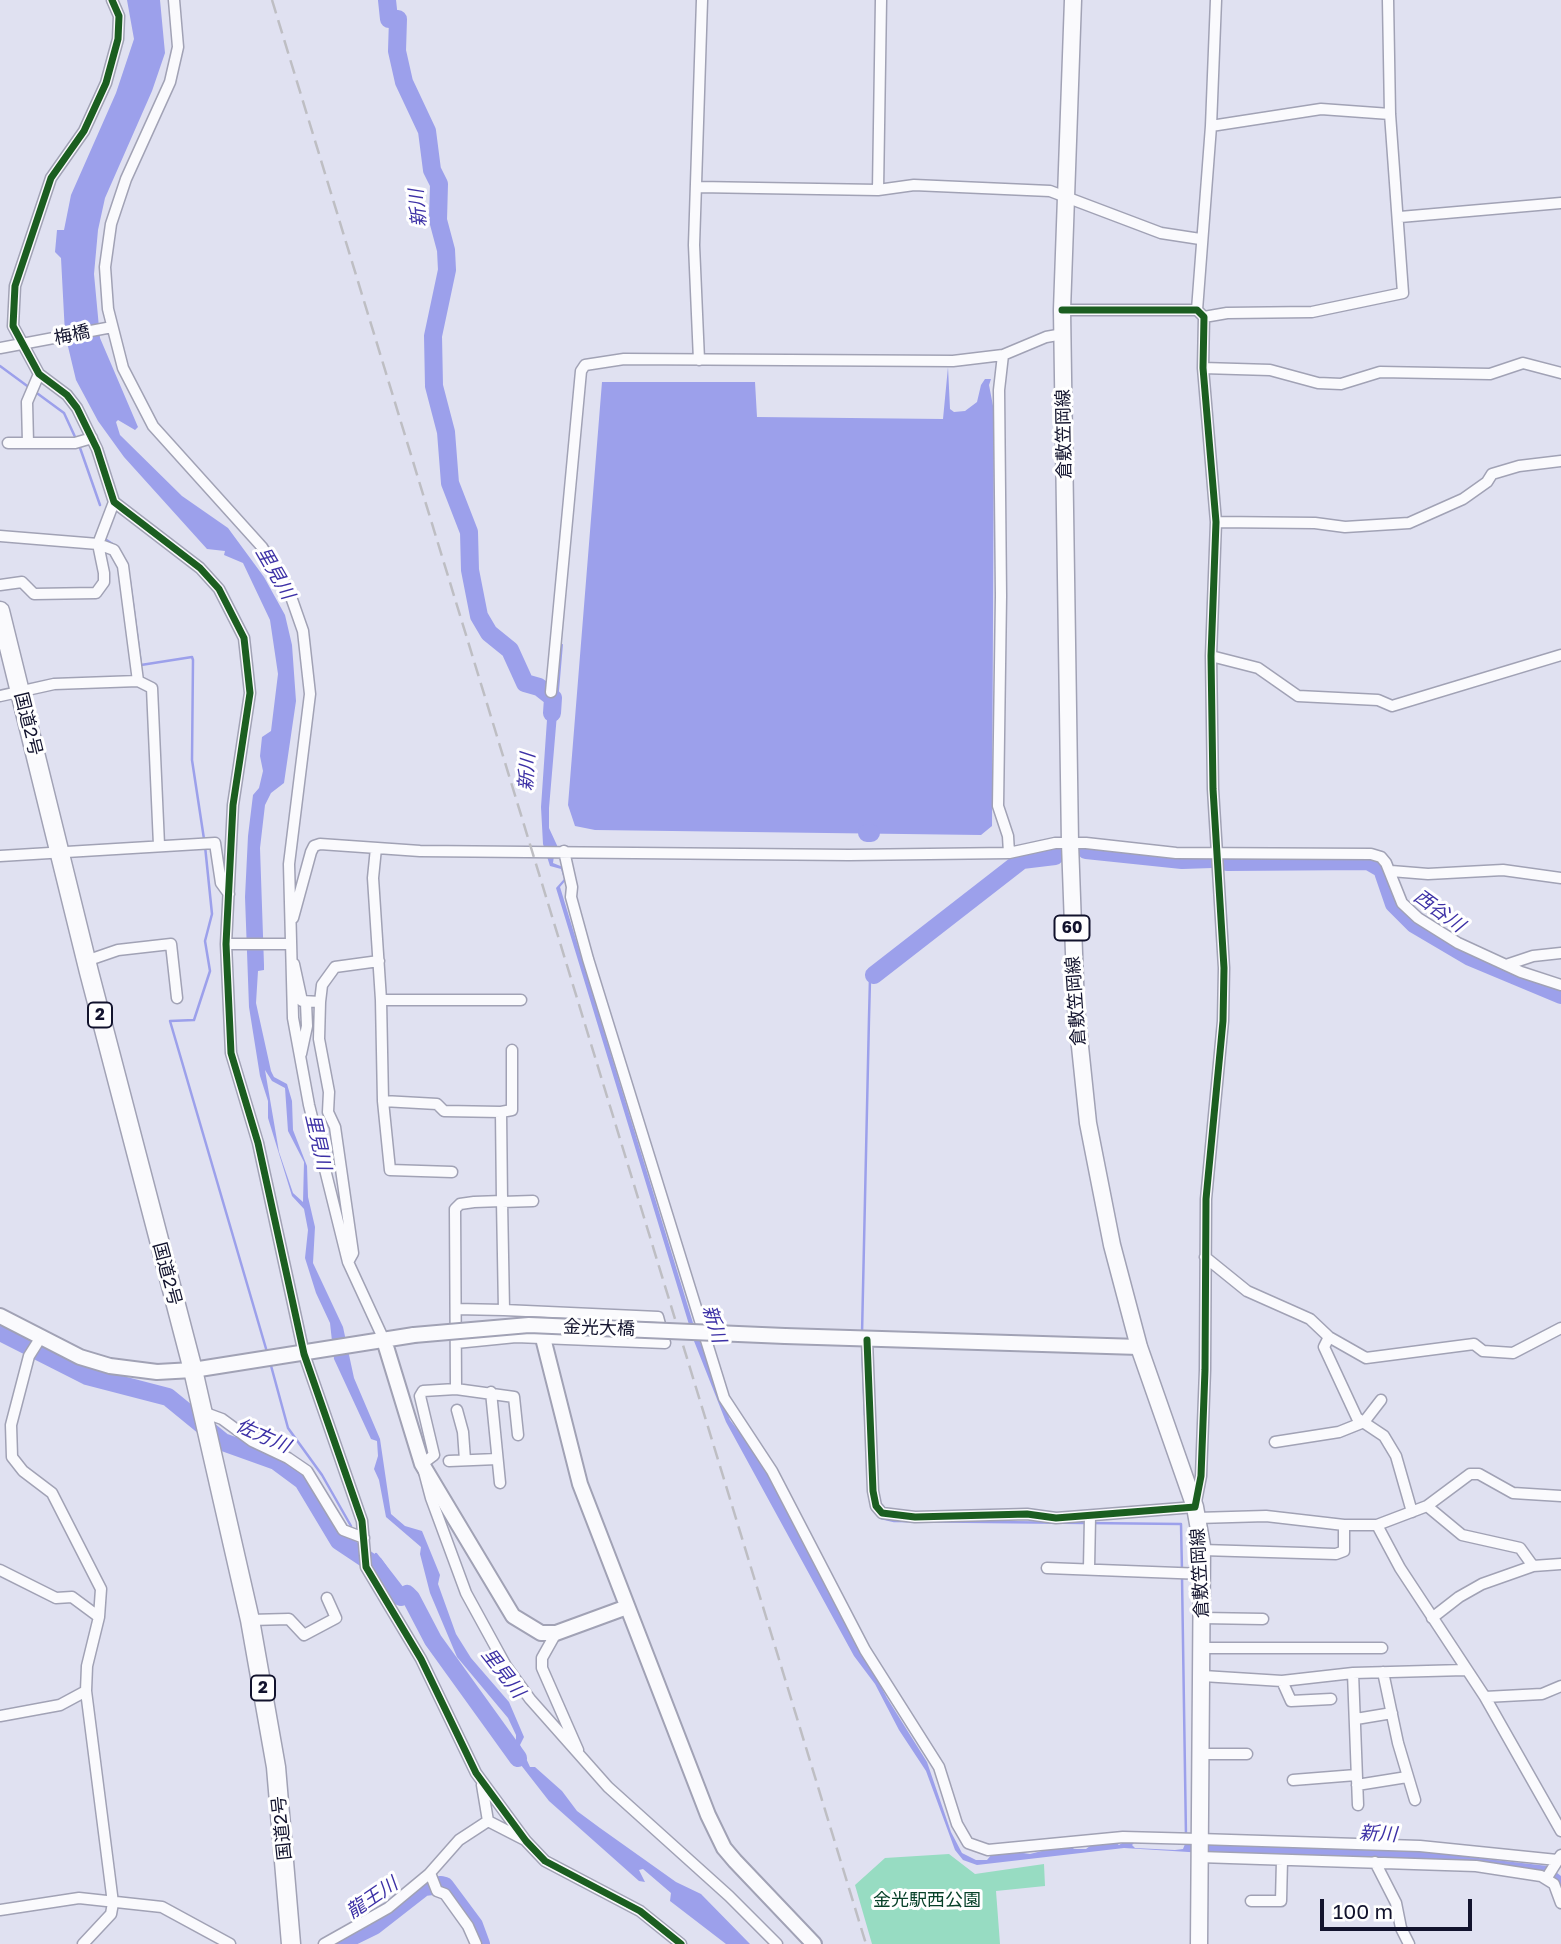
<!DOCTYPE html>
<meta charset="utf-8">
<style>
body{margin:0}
#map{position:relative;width:1561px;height:1944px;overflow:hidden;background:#e0e1f1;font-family:"Golos Text",sans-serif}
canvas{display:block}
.scale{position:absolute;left:1320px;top:1899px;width:152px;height:32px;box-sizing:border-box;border:4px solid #12132d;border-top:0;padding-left:9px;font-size:21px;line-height:24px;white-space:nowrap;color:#12132d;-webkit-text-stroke:5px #fff;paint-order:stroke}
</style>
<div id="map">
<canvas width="1561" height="1944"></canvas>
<div class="scale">100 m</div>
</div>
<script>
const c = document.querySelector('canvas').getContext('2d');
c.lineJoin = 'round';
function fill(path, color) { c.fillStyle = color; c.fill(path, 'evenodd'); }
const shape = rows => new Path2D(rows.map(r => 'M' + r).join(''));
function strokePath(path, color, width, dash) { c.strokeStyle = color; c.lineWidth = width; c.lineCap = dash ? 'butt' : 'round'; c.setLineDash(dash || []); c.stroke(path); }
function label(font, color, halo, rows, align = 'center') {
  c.font = font + ' "Golos Text","Noto Sans JP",sans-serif'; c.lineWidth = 6; c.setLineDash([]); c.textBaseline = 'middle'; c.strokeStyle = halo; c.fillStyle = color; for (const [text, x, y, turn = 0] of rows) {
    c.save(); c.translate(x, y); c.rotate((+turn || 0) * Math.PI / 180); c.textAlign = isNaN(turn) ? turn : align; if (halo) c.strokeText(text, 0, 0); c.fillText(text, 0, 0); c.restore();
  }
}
fill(shape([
 [949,1854,975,1874,1044,1864,1045,1886,996,1891,1000,1944,872,1944,855,1885,885,1858]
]), '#97dcc2');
fill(shape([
 [127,0,160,0,165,53,152,91,105,198,98,230,94,274,100,338,138,427,135,430,118,420,116,422,120,435,182,496,228,528,264,577,285,615,292,645,296,701,284,783,271,793,265,805,260,848,264,965,264,970,258,971,256,1003,271,1071,274,1077,287,1084,292,1101,293,1130,307,1166,308,1197,315,1227,313,1263,343,1327,354,1378,380,1439,391,1514,405,1526,422,1531,440,1575,438,1584,456,1634,471,1658,509,1702,524,1737,520,1745,530,1767,535,1767,562,1791,577,1811,600,1828,676,1882,701,1894,750,1944,726,1944,670,1901,671,1893,643,1869,639,1870,645,1882,639,1881,549,1801,510,1751,516,1743,516,1735,508,1718,457,1657,430,1593,420,1554,421,1547,386,1517,379,1480,374,1469,378,1456,377,1441,371,1439,334,1359,330,1323,316,1293,305,1258,308,1230,304,1209,292,1196,268,1118,268,1101,260,1076,249,1007,245,897,248,836,253,795,259,788,263,771,260,756,262,737,271,731,278,674,270,620,243,563,224,555,225,551,207,549,124,457,98,421,76,380,65,334,61,258,55,252,57,230,64,230,71,195,116,93,134,39],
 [265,1070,272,1081,285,1088,288,1131,304,1162,303,1202,293,1193,279,1152],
 [948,367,950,409,954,412,965,411,977,402,981,385,985,379,991,379,989,385,994,411,992,826,981,835,595,830,575,826,568,805,602,382,755,382,757,417,943,419],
 [563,644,549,808,549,828,561,854,554,856,553,863,563,867,566,880,560,887,693,1323,730,1420,768,1469,887,1698,927,1762,951,1832,962,1853,976,1860,987,1860,992,1854,1010,1851,1030,1854,1069,1844,1074,1849,1086,1849,1094,1843,1114,1841,1119,1845,1127,1840,1137,1840,1132,1845,1135,1848,1175,1850,1183,1849,1185,1844,1426,1852,1548,1866,1561,1876,1561,1891,1544,1874,1124,1848,977,1865,963,1860,955,1850,926,1771,899,1730,875,1684,854,1656,726,1422,694,1341,556,888,564,879,561,869,550,866,543,844,541,807,548,705,555,694,559,645]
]), '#9ca0eb');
strokePath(shape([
 [0,366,64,413,76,439],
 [79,445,100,505],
 [106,536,105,539,114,545],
 [119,550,127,566],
 [130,582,141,665,192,657,193,660,192,760,204,839],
 [205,846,212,914,205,941,210,971,194,1020,170,1021,267,1352],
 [862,1334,869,1018,870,979,874,975],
 [862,1344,865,1415],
 [270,1362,288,1428,322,1475,351,1526],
 [872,1508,881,1518,894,1521,1181,1524,1182,1571],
 [376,1554,407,1594],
 [1182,1577,1186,1837]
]), '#9ca0eb', 2.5);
strokePath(shape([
 [387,0,389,19,398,19,397,51,404,82,427,131,432,170,439,184,438,220,446,250,447,270,433,336,434,386,446,432,450,483,469,532,470,570,479,616,489,633,510,650,525,683,539,687,553,698,552,713],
 [867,833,871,833],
 [1086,850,1182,860,1212,859],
 [1227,862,1368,861,1382,869,1394,904,1414,924,1470,957,1561,995],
 [874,975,1022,860,1055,856],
 [0,1332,87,1376,168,1397,223,1442,276,1461,303,1481,339,1541,375,1565,395,1594,401,1597,407,1594,411,1598,433,1640,518,1758],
 [337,1944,374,1926,424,1887,441,1885,445,1886,474,1925,481,1944]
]), '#9ca0eb', 18);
const street = shape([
 [112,0,119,16,118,39,106,83,84,131,51,178,15,286,13,326,39,374,67,395,77,408,97,449,114,502,200,568,219,589,244,638,250,693,233,805,226,944,231,1053,258,1143,304,1354,362,1521,366,1567,421,1659,476,1773,526,1841,545,1861,640,1911,681,1944],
 [174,0,178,47,170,82,126,179,111,224,105,267,108,309,123,368,153,426,262,547,289,591,303,631,310,694,289,864,293,1018,309,1105,348,1262,384,1340],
 [1211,126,1321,109,1390,114],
 [698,187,878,190,914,185,1050,191,1161,233,1200,239],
 [878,190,881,0],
 [1400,217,1561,203],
 [1197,310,1211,126,1216,0],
 [1204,317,1227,313,1312,312,1403,293,1390,114,1388,0],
 [0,348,112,327],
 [1003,355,999,390,1001,596,998,806,1008,836,1009,853],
 [699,360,694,245,702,0],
 [1203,368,1270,370,1318,383,1341,384,1380,372,1490,374,1523,363,1561,373],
 [8,443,75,443,92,438],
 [28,443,27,402,39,374],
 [114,502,98,544,114,550,123,566,138,681],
 [1216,522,1315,523,1345,527,1409,523,1463,499,1487,482,1492,474,1519,466,1561,461],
 [0,536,98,544,104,573,104,582,96,593,34,594,22,582,0,585],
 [1211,656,1258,668,1298,696,1378,700,1392,706,1561,655],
 [551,692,581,371,585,365,624,359,953,361,1003,355,1046,337,1063,334],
 [0,696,54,684,138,681,152,688,159,845],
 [376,848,373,878,381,1000,383,1101,437,1104,444,1111,501,1112,502,1201,474,1202,460,1204,455,1209,456,1389,423,1391,420,1396,434,1455,422,1464,431,1498,466,1593,506,1666,530,1699,608,1787,729,1896,777,1944],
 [564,851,572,887,571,897,588,959,724,1398,772,1471,865,1650,939,1767,957,1824,968,1843,988,1850,1123,1837,1199,1839,1420,1846,1557,1860],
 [0,856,215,843,221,883,229,894],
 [1391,871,1428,874,1503,870,1561,878],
 [293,918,311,852,314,846,320,844,420,851,849,855,1009,853,1055,843,1086,843,1176,853,1371,854,1381,857,1386,863,1402,903,1418,918,1458,943,1521,972,1561,985],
 [226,944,289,944],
 [86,961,118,950,171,944,177,998],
 [294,964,302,1001,320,1002],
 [1506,965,1533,956,1561,953],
 [381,1000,521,1000],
 [301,1054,307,1026,306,1003],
 [383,1101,390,1170,452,1172],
 [501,1112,512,1110,512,1050],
 [502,1202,533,1201],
 [1205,1257,1247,1291,1310,1319,1329,1337,1366,1358,1474,1344,1483,1351,1513,1353,1561,1328],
 [348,1262,353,1253,335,1127,328,1112,329,1092,319,1039,320,1002,322,985,335,967,379,961],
 [456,1309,504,1310,502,1201],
 [41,1337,29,1356,11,1425,12,1457,23,1471,52,1493,101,1589,99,1617,87,1666,86,1691,113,1903,111,1914,83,1944],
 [1329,1337,1324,1347,1357,1418,1384,1436,1396,1456,1412,1512],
 [867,1340,873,1491,876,1506,882,1513,915,1517,1027,1514,1056,1518,1195,1507,1201,1476,1205,1370,1206,1199,1223,1021,1224,968,1213,789,1211,656,1216,522,1203,368,1204,317,1197,310,1062,310],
 [456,1343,516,1337,665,1343,658,1317,504,1310],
 [456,1389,514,1397,518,1435],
 [491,1392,500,1483],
 [457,1410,463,1432,465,1460],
 [203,1412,222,1419,252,1441,288,1458,307,1471,343,1530,364,1538],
 [1275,1442,1339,1432,1364,1422,1381,1400],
 [449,1461,497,1459],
 [1427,1506,1462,1535,1520,1548,1533,1566,1561,1564],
 [1197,1518,1266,1516,1344,1525,1377,1525,1400,1568,1485,1697,1561,1831],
 [1377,1525,1427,1506,1470,1474,1479,1474,1513,1493,1561,1496],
 [1202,1550,1336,1554,1344,1551,1344,1525],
 [1047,1568,1204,1574],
 [1089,1568,1090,1517],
 [0,1570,56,1598,72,1597,99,1617],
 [1202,1618,1263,1619],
 [1432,1618,1459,1597,1482,1584,1533,1566],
 [250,1620,289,1619,304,1635,336,1618,327,1598],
 [556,1633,542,1658,542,1668,578,1750],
 [1203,1648,1382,1648],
 [1383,1672,1398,1743,1415,1800],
 [1353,1673,1358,1805],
 [1203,1676,1282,1681,1353,1673,1465,1670],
 [1282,1681,1291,1701,1331,1699],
 [1485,1697,1542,1694,1561,1686],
 [0,1716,60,1705,86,1691],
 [1356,1719,1392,1713],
 [1201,1754,1247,1754],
 [1293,1780,1356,1775],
 [482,1785,488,1821],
 [1357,1785,1407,1777],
 [1199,1857,1476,1866,1541,1876,1554,1884,1561,1903],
 [1375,1862,1396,1903,1401,1928,1409,1944],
 [430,1873,437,1891,445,1894,468,1926,476,1944],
 [1546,1879,1561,1855],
 [1251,1901,1281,1901,1282,1860],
 [0,1910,79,1898,162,1907,230,1944],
 [324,1944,388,1908,429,1874,459,1840,488,1821,525,1840]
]);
const secondary = shape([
 [0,1316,80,1357,110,1366,157,1372,193,1370,414,1335],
 [785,1336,1139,1347],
 [543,1338,580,1484,708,1815,724,1848,735,1861,814,1944],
 [384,1340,422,1464,513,1616,541,1633,556,1633,627,1607]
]);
const primary = shape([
 [1073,0,1062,310,1070,843,1076,1008,1088,1123,1112,1245,1139,1347,1195,1507,1202,1546,1199,1944]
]);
const highway = shape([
 [0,611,89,972,193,1370,250,1620,276,1767,291,1944]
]);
strokePath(street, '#a1a2b5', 13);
strokePath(secondary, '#a1a2b5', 18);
strokePath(primary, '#a1a2b5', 19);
strokePath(highway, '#a1a2b5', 21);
strokePath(street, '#fafafd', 10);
strokePath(secondary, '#fafafd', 14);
strokePath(primary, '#fafafd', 16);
strokePath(highway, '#fafafd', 18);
strokePath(shape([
 [272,0,866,1944]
]), '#bebec3', 2.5, [14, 7]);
const secondaryBridge = shape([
 [414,1335,529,1325,785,1336]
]);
strokePath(secondaryBridge, '#a1a2b5', 18, []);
strokePath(secondaryBridge, '#fafafd', 14);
strokePath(shape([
 [112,0,119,16,118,39,106,83,84,131,51,178,15,286,13,326,39,374,67,395,77,408,97,449,114,502,200,568,219,589,244,638,250,693,233,805,226,944,231,1053,258,1143,304,1354,362,1521,366,1567,421,1659,476,1773,526,1841,545,1861,640,1911,681,1944],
 [867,1340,873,1491,876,1506,882,1513,915,1517,1027,1514,1056,1518,1195,1507,1201,1476,1205,1370,1206,1199,1223,1021,1224,968,1213,789,1211,656,1216,522,1203,368,1204,317,1197,310,1062,310]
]), '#1b5e20', 7);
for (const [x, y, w] of [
 [1072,928,35],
 [100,1015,24],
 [263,1688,24]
]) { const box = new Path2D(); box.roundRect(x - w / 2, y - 12.5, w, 25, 5); c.fillStyle = '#fff'; c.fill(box); strokePath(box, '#12132d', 2); }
label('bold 16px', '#12132d', null, [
 ["60",1072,928],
 ["2",100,1015],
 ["2",263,1688]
]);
label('18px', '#12132d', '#fff', [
 ["梅橋",72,335,-12],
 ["倉敷笠岡線",1064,434,-91],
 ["国道2号",28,724,76],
 ["倉敷笠岡線",1076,1001,-94],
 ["国道2号",167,1274,75],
 ["金光大橋",599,1328,2],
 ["倉敷笠岡線",1200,1573,-93],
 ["国道2号",282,1828,-96]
]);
label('18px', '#074129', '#fff', [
 ["金光駅西公園",927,1900]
]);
label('italic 19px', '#3d31a6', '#fff', [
 ["新川",418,208,-95],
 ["里見川",275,573,60],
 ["新川",527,772,-86],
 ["西谷川",1439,911,36],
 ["里見川",318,1142,77],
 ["新川",714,1324,73],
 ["佐方川",263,1436,24],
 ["里見川",503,1673,52],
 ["新川",1378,1834,3],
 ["龍王川",372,1898,-34]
]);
</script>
